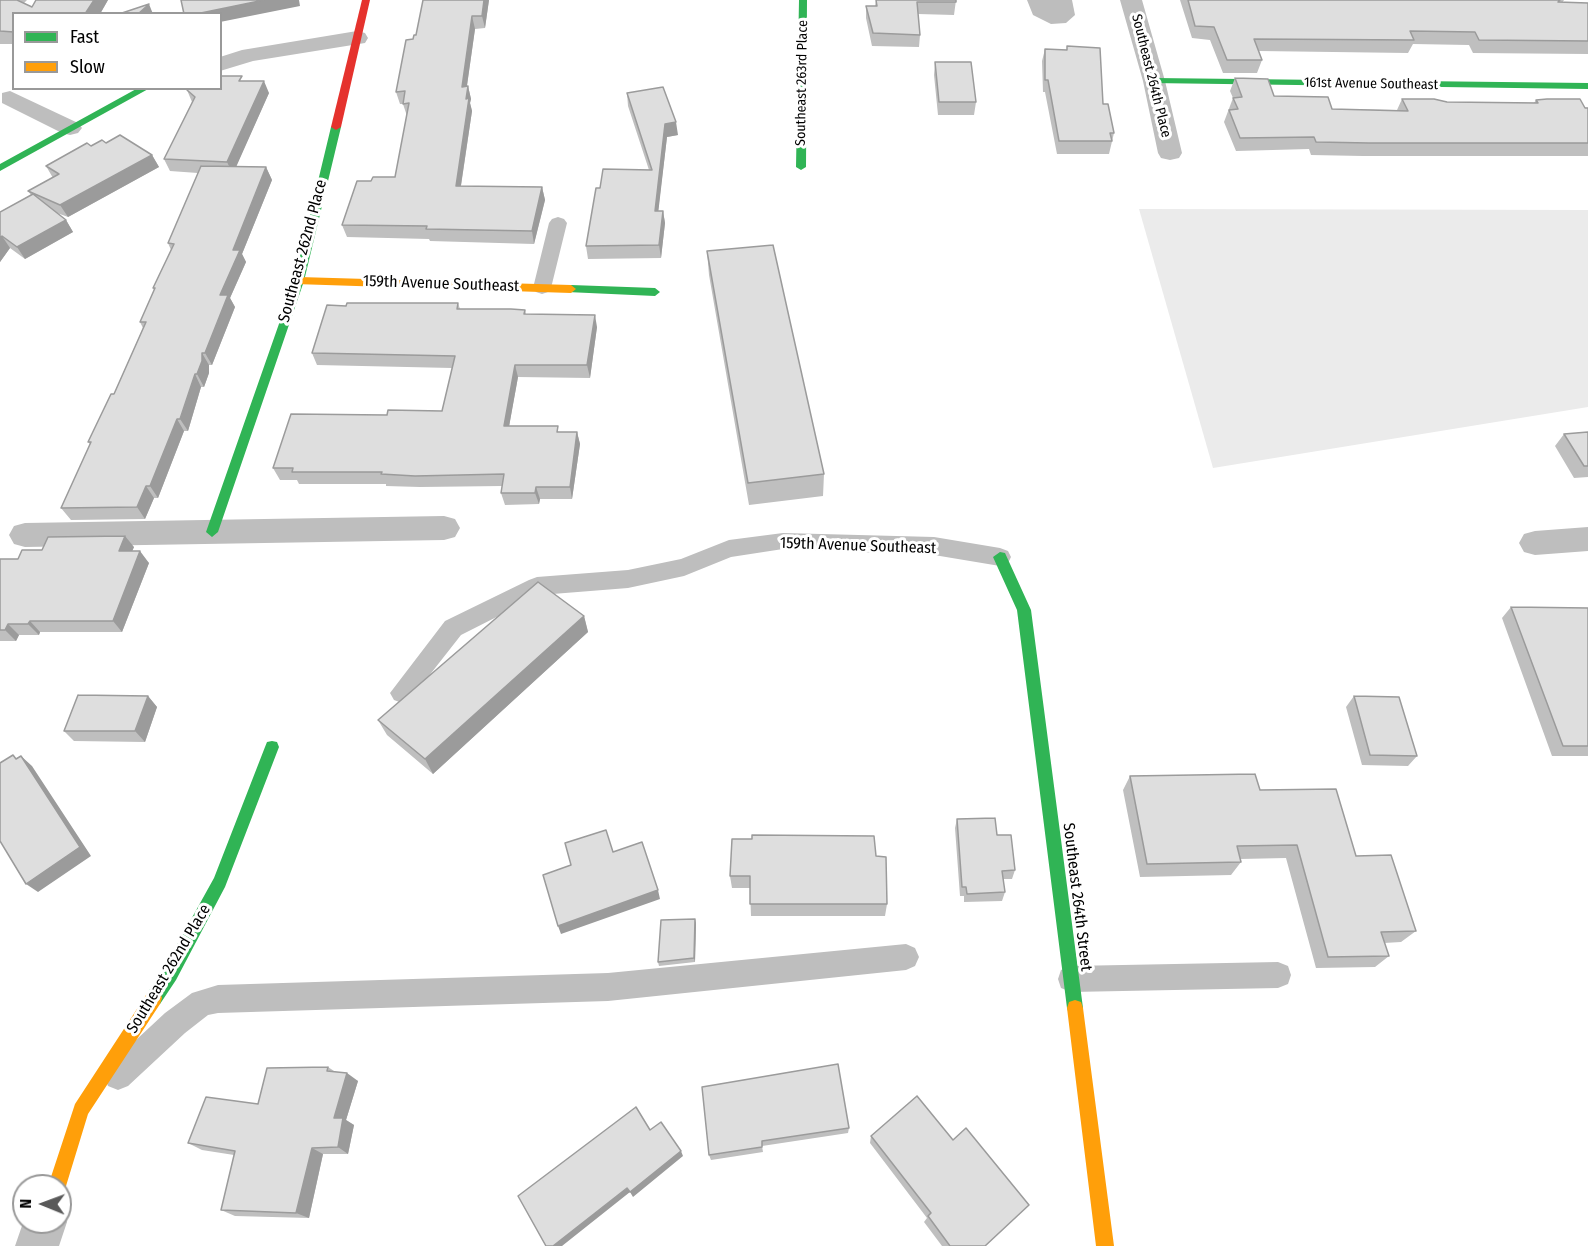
<!DOCTYPE html>
<style>
body{margin:0}
#map{position:relative;width:1588px;height:1246px;overflow:hidden;background:#fff;font-family:"Fira Sans Condensed",sans-serif}
canvas{display:block}
.legend{position:absolute;left:12px;top:12px;width:210px;height:78px;box-sizing:border-box;background:#fff;border:2px solid #999;margin:0;padding:8px 10px;list-style:none;font-size:18px;color:#000}
.legend li{display:flex;align-items:center;gap:12px;height:30px}
.legend b{width:30px;border:2px solid #999}
.north{position:absolute;left:12px;top:1174px;width:60px;height:60px;box-sizing:border-box;background:#fff;border:2px solid #999;border-radius:50%;rotate:271deg;font-size:16px;font-weight:700;line-height:24px;text-align:center;color:#000}
.north::after{content:'';display:block;margin:auto;width:21px;height:27px;background:#595959;clip-path:polygon(50% 0,100% 100%,50% 72%,0 100%)}
</style>
<div id="map">
<canvas width="1588" height="1246"></canvas>
<ul class="legend">
<li><b style="height:8px;background:#30b455"></b>Fast</li>
<li><b style="height:8px;background:#ff9f0a"></b>Slow</li>
</ul>
<div class="north">N</div>
</div>
<script>
const c = document.querySelector('canvas').getContext('2d');
c.lineJoin = 'round';
function fill(path, color) { c.fillStyle = color; c.fill(path, 'evenodd'); }
const shape = rows => new Path2D(rows.map(r => 'M' + r).join(''));
function strokePath(path, color, width, dash) { c.strokeStyle = color; c.lineWidth = width; c.lineCap = dash ? 'butt' : 'round'; c.setLineDash(dash || []); c.stroke(path); }
function label(font, color, halo, rows, align = 'center') {
  c.font = font + ' "Fira Sans Condensed",sans-serif'; c.lineWidth = 6; c.setLineDash([]); c.textBaseline = 'middle'; c.strokeStyle = halo; c.fillStyle = color; for (const [text, x, y, turn = 0] of rows) {
    c.save(); c.translate(x, y); c.rotate((+turn || 0) * Math.PI / 180); c.textAlign = isNaN(turn) ? turn : align; if (halo) c.strokeText(text, 0, 0); c.fillText(text, 0, 0); c.restore();
  }
}
fill(shape([
 [1139,209,1588,210,1588,407,1213,468]
]), '#ebebeb');
fill(shape([
 [1027,0,1072,0,1075,15,1066,23,1051,24,1033,15]
]), '#bdbdbd');
fill(shape([
 [558,217,564,219,567,223,551,288,548,292,542,294,536,292,533,288,549,223,552,219,558,217],
 [783,533,934,537,1000,548,1008,551,1011,557,1008,563,1000,566,934,555,783,549,731,557,684,576,628,588,540,595,461,635,410,700,402,703,394,700,390,693,445,621,529,580,537,577,628,570,681,559,729,540,783,533],
 [906,944,915,948,919,957,915,966,906,970,608,1001,218,1013,208,1015,185,1033,128,1086,118,1090,108,1086,104,1076,108,1066,165,1013,192,993,218,985,608,973,906,944],
 [1278,962,1288,966,1291,975,1288,984,1278,988,1071,992,1061,988,1058,979,1061,970,1071,966,1278,962]
]), '#bebebe');
fill(shape([
 [1120,0,1142,0,1165,81,1182,153,1179,158,1170,160,1161,158,1158,153,1143,81,1120,0],
 [357,31,365,33,368,38,365,43,253,61,220,71,220,57,242,50,357,31],
 [10,91,78,123,82,128,78,133,70,135,62,133,2,103,2,93,10,91],
 [444,516,455,519,460,528,455,537,444,540,25,547,14,544,9,535,14,526,25,523,444,516],
 [1588,527,1588,551,1535,555,1524,552,1519,543,1524,534,1535,531,1588,527],
 [60,1206,67,1222,59,1246,15,1246,24,1220,24,1222,60,1222,60,1206]
]), '#bebebe');
fill(shape([
 [799,0,807,0,806,167,801,170,796,167,799,0],
 [1154,78,1588,83,1588,89,1151,83,1151,79,1154,78],
 [138,88,150,88,0,171,0,164,138,88],
 [336,124,341,127,304,281,218,532,212,537,206,532,294,281,331,127,336,124],
 [571,285,655,288,660,292,655,296,567,292,566,289,571,285],
 [1000,552,1005,553,1031,610,1083,1008,1081,1014,1075,1016,1069,1014,1067,1008,1017,610,993,557,1000,552],
 [272,741,277,742,279,747,225,887,176,980,160,1004,154,1006,148,1004,146,998,148,992,164,968,214,878,265,747,267,742,272,741]
]), '#30b455');
fill(shape([
 [299,277,571,285,576,289,571,293,295,284,295,278,299,277],
 [154,990,160,992,162,998,160,1004,88,1114,66,1186,63,1192,60,1194,60,1186,48,1186,75,1104,148,992,154,990],
 [1075,1000,1081,1002,1083,1008,1114,1246,1096,1246,1067,1008,1069,1002,1075,1000]
]), '#ff9f0a');
fill(shape([
 [362,0,370,0,341,127,336,130,331,127,362,0]
]), '#e5322d');
fill(shape([
 [0,0,27,0,24,3,32,7,45,0,108,0,100,14,14,14,14,44,0,44],
 [489,0,485,28,475,29,467,86,468,86,471,99,470,103,472,111,461,186,542,187,545,200,534,244,430,241,429,239,347,237,342,225,371,181,395,177,407,116,403,104,400,104,396,92,416,35],
 [876,0,956,0,954,15,918,14,920,35,919,47,872,46,866,18,866,6,875,6],
 [1180,0,1564,0,1562,3,1588,3,1588,54,1473,53,1469,45,1413,44,1408,53,1259,51,1262,60,1257,73,1223,73,1210,40,1192,38],
 [1067,46,1103,104,1114,133,1109,154,1057,154,1045,92,1043,92,1042,61,1045,49,1067,50],
 [935,62,976,102,974,115,938,115,934,75],
 [1235,78,1274,96,1332,109,1397,110,1402,99,1447,102,1534,103,1536,100,1588,108,1588,156,1363,156,1311,155,1309,149,1236,151,1224,122,1233,98,1230,91],
 [244,81,269,93,236,166,266,167,272,180,242,254,246,262,230,298,235,307,212,365,209,365,209,373,204,387,201,387,188,431,184,431,158,498,154,498,145,519,71,520,61,508,90,444,88,442,114,394,143,328,140,322,154,290,153,288,171,250,168,243,198,173,170,171,164,159,192,102,187,90],
 [627,93,678,135,667,137,658,211,663,211,665,223,661,258,588,259,586,246,600,188,649,170,628,106],
 [106,143,152,155,159,167,68,217,57,213,66,220,73,232,25,259,10,248,0,262,0,212,31,195,28,191,53,178,46,166,91,146],
 [707,251,824,474,823,496,749,505,709,275],
 [458,303,460,309,525,310,526,314,597,327,590,378,518,377,509,426,560,432,577,432,580,444,572,499,540,499,539,504,505,505,501,493,502,486,420,487,386,486,386,484,299,484,297,480,280,480,273,468,387,415,442,411,452,368,317,365,312,353,346,306],
 [1588,432,1588,477,1574,478,1555,446,1564,434],
 [134,547,132,551,149,563,122,632,40,632,39,635,19,635,16,641,0,641,0,559,18,559,42,550],
 [1511,607,1588,608,1588,756,1552,756,1502,618],
 [584,616,588,632,433,774,387,735,378,720],
 [148,696,157,707,145,742,74,741,64,731],
 [1354,696,1417,756,1408,766,1362,765,1346,707],
 [1130,776,1260,790,1356,856,1416,931,1401,942,1384,943,1389,956,1375,967,1316,968,1286,858,1240,859,1241,862,1231,875,1140,877,1123,790],
 [957,819,997,835,1015,870,1012,879,1003,879,1005,892,1002,901,964,902,964,896,960,896,955,828],
 [876,856,887,904,885,916,751,916,750,888,732,888,730,876],
 [696,923,695,962,659,966,658,962],
 [328,1067,334,1071,358,1081,346,1120,354,1125,348,1154,323,1154,309,1218,235,1216,221,1210,234,1155,202,1150,188,1143,258,1104],
 [702,1087,849,1128,848,1133,762,1146,763,1152,711,1160,709,1155],
 [871,1136,986,1246,942,1246,924,1222,927,1218,870,1143]
]), '#bfbfbf');
fill(shape([
 [94,0,108,0,100,14,85,14],
 [264,0,299,0,300,6,220,22,220,14,196,14],
 [484,0,489,0,485,28,482,16],
 [149,4,153,14,138,14],
 [472,16,475,29,465,99,462,87],
 [264,81,269,93,233,174,227,162],
 [468,86,471,99,470,103,472,111,459,198,456,186],
 [676,122,678,135,667,137,657,223,655,211,665,124],
 [152,155,159,167,68,217,60,205],
 [266,167,272,180,242,254,246,262,230,298,235,307,212,365,205,353,220,295,233,250],
 [542,187,545,200,534,244,532,231],
 [663,211,665,223,661,258,659,245],
 [66,220,73,232,25,259,17,247],
 [2,236,10,248,0,262,0,238],
 [595,315,597,327,590,378,587,365],
 [202,353,209,365,209,373,204,387,197,374],
 [515,365,518,377,507,438,504,426],
 [195,374,201,387,188,431,180,419],
 [177,419,184,431,158,498,150,486],
 [577,432,580,444,572,499,570,487],
 [146,486,154,498,145,519,137,507],
 [536,487,540,499,539,504,535,493],
 [125,536,134,547,127,563,119,551],
 [140,551,149,563,122,632,113,621],
 [584,616,588,632,433,774,425,759],
 [30,621,40,632,39,635,28,624],
 [8,624,19,635,16,641,5,630],
 [148,696,157,707,145,742,135,731],
 [21,756,32,766,91,856,38,892,26,884],
 [658,890,660,899,561,934,558,926],
 [695,919,696,923,695,962,694,958],
 [347,1073,358,1081,346,1120,354,1125,348,1154,338,1147,334,1118],
 [312,1148,323,1154,309,1218,296,1213],
 [681,1151,683,1156,633,1197,630,1192,562,1246,553,1246,627,1188]
]), '#9b9b9b');
const building = shape([
 [0,0,17,0,32,7,36,0,94,0,85,14,14,14,14,32,0,31,0,0],
 [181,0,264,0,196,14,184,14,181,0],
 [423,0,484,0,482,16,472,16,462,87,468,86,466,99,469,98,456,186,542,187,532,231,426,229,427,226,342,225,357,181,371,181,373,177,395,177,409,103,403,104,405,91,396,92,406,40,413,39,414,35,416,35,423,0],
 [876,0,956,0,956,2,917,2,920,35,873,33,866,6,877,6,876,0],
 [1188,0,1560,0,1558,2,1588,3,1588,41,1479,40,1475,32,1410,31,1414,40,1254,39,1262,60,1227,60,1214,27,1195,26,1188,0],
 [149,4,138,14,119,14,149,4],
 [1067,46,1100,48,1103,104,1108,104,1114,133,1110,133,1112,141,1059,141,1048,80,1045,80,1045,49,1067,50,1067,46],
 [935,62,971,62,976,102,939,102,935,62],
 [220,76,242,76,239,81,264,81,227,162,164,159,195,97,187,90,189,88,220,88,220,76],
 [1235,78,1268,79,1274,96,1328,97,1332,109,1408,111,1402,99,1434,99,1447,102,1538,103,1536,100,1547,99,1580,99,1585,108,1588,108,1588,143,1369,143,1316,142,1314,137,1240,138,1229,110,1238,109,1233,98,1242,97,1235,78],
 [663,87,676,122,665,124,655,211,663,211,659,245,586,246,596,188,600,188,603,169,652,170,627,93,663,87],
 [120,135,152,155,60,205,28,191,59,174,46,166,87,143,91,146,102,140,106,143,120,135],
 [201,166,266,167,233,250,240,250,220,295,228,295,205,353,202,353,202,361,197,374,195,374,180,419,177,419,150,486,146,486,137,507,61,508,91,442,88,442,111,394,114,394,146,322,140,322,155,288,153,288,174,244,168,243,201,166],
 [33,194,66,220,17,247,2,236,0,238,0,212,33,194],
 [773,245,824,474,748,483,707,251,773,245],
 [347,303,458,303,457,309,511,309,525,310,524,314,595,315,587,365,515,365,504,426,558,426,557,432,577,432,570,487,536,487,535,493,501,493,504,474,415,476,381,474,382,472,292,472,293,468,273,468,291,414,387,415,388,410,442,411,455,356,312,353,327,305,346,306,347,303],
 [1588,432,1588,466,1584,466,1564,434,1588,432],
 [125,536,119,551,140,551,113,621,30,621,28,624,8,624,5,630,0,630,0,559,18,559,22,550,42,550,48,537,125,536],
 [538,582,584,616,425,759,378,720,538,582],
 [1511,607,1588,608,1588,746,1563,746,1511,607],
 [78,695,148,696,135,731,64,731,78,695],
 [1354,696,1399,697,1417,756,1370,755,1354,696],
 [13,755,16,759,21,756,80,847,26,884,0,841,0,763,13,755],
 [1255,774,1260,790,1336,789,1356,856,1391,855,1416,931,1381,932,1389,956,1328,957,1297,845,1237,846,1241,862,1147,864,1130,776,1255,774],
 [995,818,997,835,1011,835,1015,870,1002,871,1005,892,967,894,966,887,962,887,957,819,995,818],
 [606,830,613,852,642,842,658,890,558,926,543,875,571,865,565,843,606,830],
 [752,835,874,836,876,856,886,857,887,904,750,904,750,876,730,876,732,839,752,839,752,835],
 [695,919,694,958,658,962,661,920,695,919],
 [838,1064,849,1128,762,1141,762,1147,709,1155,702,1087,838,1064],
 [328,1067,327,1071,347,1073,334,1118,343,1118,338,1147,312,1148,296,1213,221,1210,235,1151,188,1143,206,1097,258,1104,267,1068,328,1067],
 [917,1096,953,1140,966,1128,1029,1205,985,1246,950,1246,928,1216,931,1213,871,1136,917,1096],
 [636,1107,650,1130,661,1122,681,1151,630,1192,627,1188,553,1246,546,1246,518,1196,636,1107]
]);
fill(building, '#dedede');
strokePath(building, '#9b9b9b', 1.5);
label('14px', '#000', '#fff', [
 ["Southeast 264th Place",1151,76,76],
 ["Southeast 263rd Place",802,83,-89],
 ["161st Avenue Southeast",1371,84,1]
]);
label('16px', '#000', '#fff', [
 ["Southeast 262nd Place",303,251,-75],
 ["159th Avenue Southeast",441,284,2],
 ["159th Avenue Southeast",858,546,2],
 ["Southeast 264th Street",1077,897,83],
 ["Southeast 262nd Place",169,969,-59]
]);
</script>
